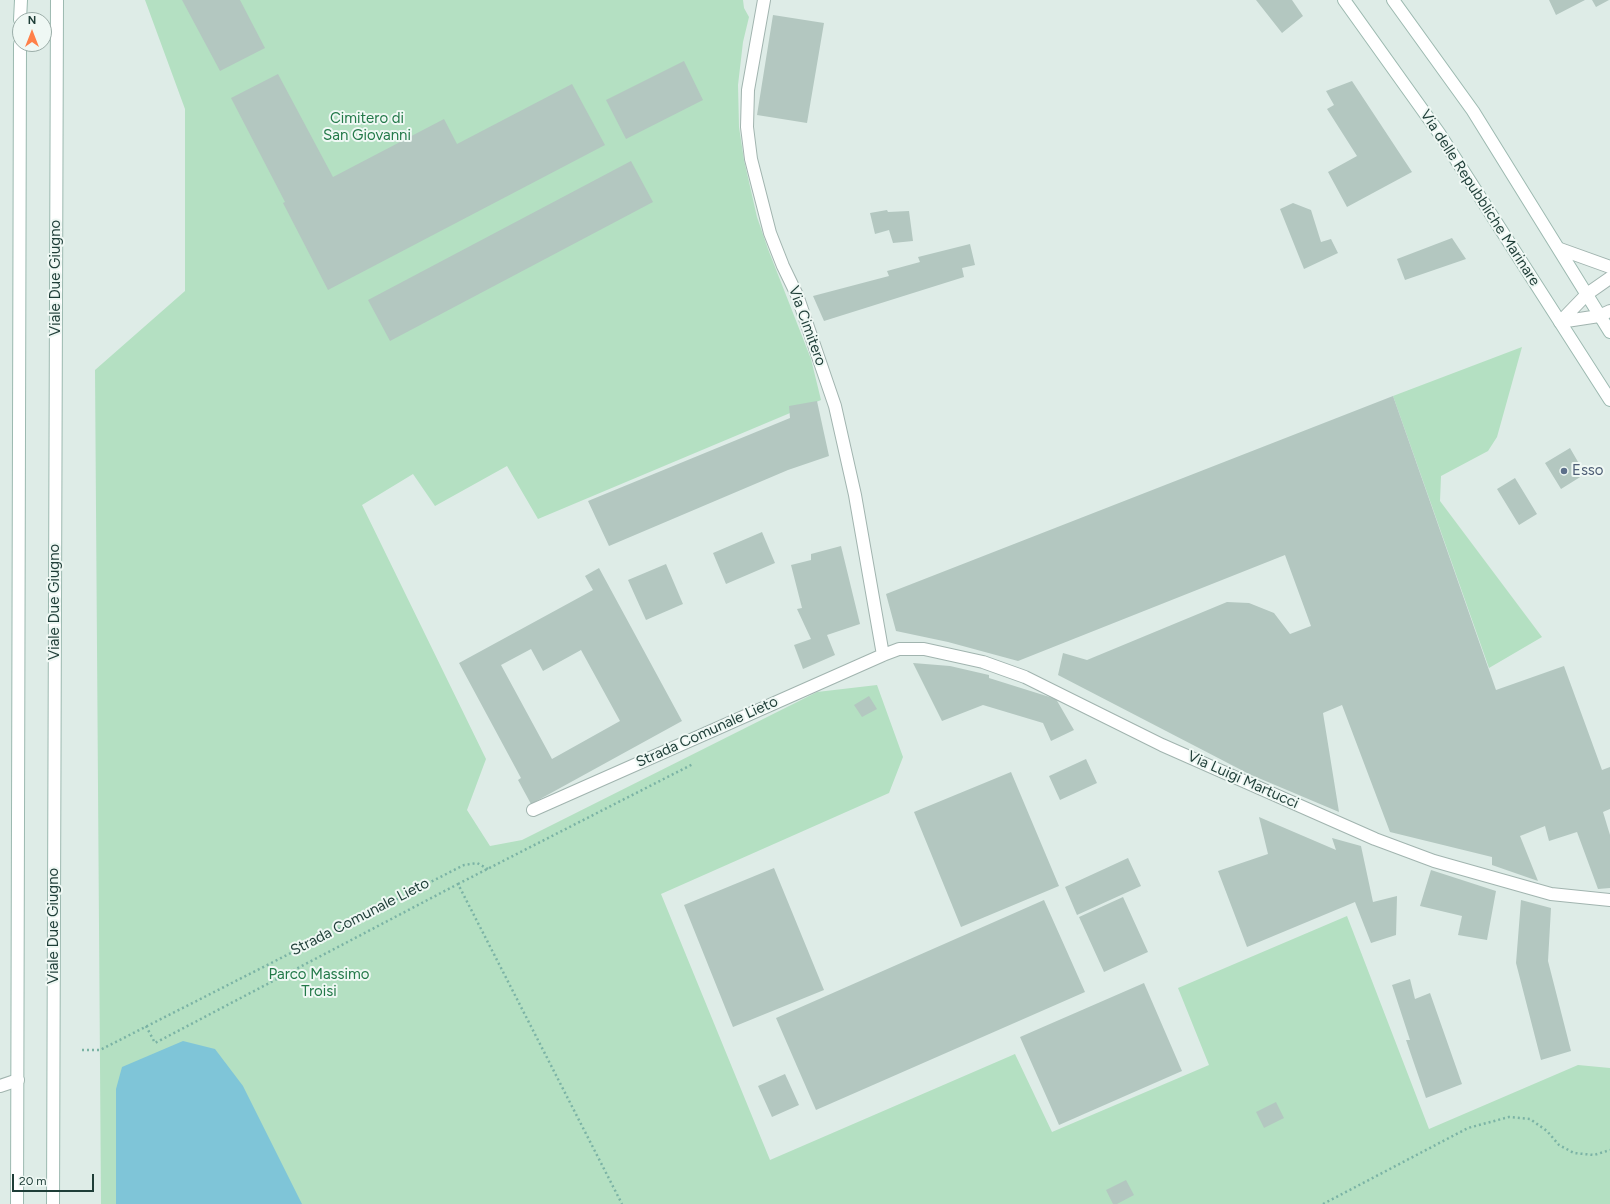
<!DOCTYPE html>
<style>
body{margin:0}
#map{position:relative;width:1610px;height:1204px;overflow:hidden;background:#deece7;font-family:Figtree,sans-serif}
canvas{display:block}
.north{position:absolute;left:12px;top:12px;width:40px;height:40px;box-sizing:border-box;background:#eff8f4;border:1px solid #9bada8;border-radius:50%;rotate:0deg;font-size:11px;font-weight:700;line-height:16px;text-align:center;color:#1e3d37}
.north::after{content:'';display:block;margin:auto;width:14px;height:18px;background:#ff8049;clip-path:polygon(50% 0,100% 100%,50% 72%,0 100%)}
.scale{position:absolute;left:12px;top:1174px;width:82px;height:18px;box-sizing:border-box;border:2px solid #1e3d37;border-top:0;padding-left:5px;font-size:12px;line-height:14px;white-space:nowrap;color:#1e3d37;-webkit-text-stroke:3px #eff8f4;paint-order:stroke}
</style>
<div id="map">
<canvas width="1610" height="1204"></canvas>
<div class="north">N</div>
<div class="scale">20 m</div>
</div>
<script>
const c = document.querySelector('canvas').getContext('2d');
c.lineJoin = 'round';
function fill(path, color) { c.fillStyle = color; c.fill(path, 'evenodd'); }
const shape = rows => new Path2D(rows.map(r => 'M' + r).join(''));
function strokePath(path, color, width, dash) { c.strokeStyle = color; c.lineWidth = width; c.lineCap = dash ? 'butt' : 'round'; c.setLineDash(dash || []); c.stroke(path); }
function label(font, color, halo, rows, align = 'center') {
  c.font = font + ' Figtree,sans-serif'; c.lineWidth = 4; c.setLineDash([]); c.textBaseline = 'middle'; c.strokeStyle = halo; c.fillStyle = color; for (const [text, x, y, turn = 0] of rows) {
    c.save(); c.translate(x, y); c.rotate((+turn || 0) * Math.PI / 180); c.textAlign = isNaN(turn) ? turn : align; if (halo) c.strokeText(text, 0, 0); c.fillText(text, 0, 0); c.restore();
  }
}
fill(shape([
 [145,0,743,0,744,8,749,17,743,42,738,85,739,127,744,160,757,217,768,249,811,359,821,400,538,519,507,466,435,506,413,474,362,505,486,759,467,810,490,846,522,840,817,692,877,685,903,757,889,793,661,894,770,1160,1015,1054,1052,1132,1209,1065,1178,988,1347,916,1429,1129,1578,1065,1610,1068,1610,1204,101,1204,95,370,185,291,185,109],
 [1522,347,1497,437,1488,451,1441,476,1440,501,1542,637,1489,668,1393,396]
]), '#b4e0c2');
fill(shape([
 [183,1041,215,1049,243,1086,302,1204,116,1204,116,1089,122,1067]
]), '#7fc5d8');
fill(shape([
 [182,0,240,0,265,48,220,71],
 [1256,0,1292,0,1303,16,1282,33],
 [1549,0,1585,0,1556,15],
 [1592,0,1609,0,1596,7],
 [773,15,824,23,807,123,757,115],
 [684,61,703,100,626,139,606,100],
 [278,74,333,177,444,119,457,144,572,84,605,145,328,290,283,203,285,202,231,98],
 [1352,81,1412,172,1347,207,1328,172,1357,156,1327,109,1334,105,1326,91],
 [631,161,653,202,390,341,368,300],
 [1293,203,1311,210,1321,242,1331,239,1338,253,1304,269,1280,209],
 [887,210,888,212,909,211,913,241,893,243,889,230,875,234,870,213],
 [1452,238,1466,259,1405,280,1397,259],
 [970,244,975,265,962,268,964,277,824,321,813,296,889,276,887,271,920,262,918,257],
 [1393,396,1496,690,1564,666,1602,770,1610,767,1610,809,1603,812,1610,835,1610,888,1598,889,1577,832,1549,841,1545,826,1520,836,1538,881,1492,865,1492,857,1390,832,1342,705,1323,713,1339,812,1249,774,1058,675,1063,653,1087,660,1227,602,1249,603,1274,613,1290,634,1311,626,1285,555,1018,661,948,642,896,631,886,594],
 [817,401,829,456,788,470,609,546,588,501,790,418,789,406],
 [1570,448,1585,474,1561,489,1545,463],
 [1515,478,1537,514,1519,525,1497,489],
 [762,532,775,563,726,584,713,553],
 [841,546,860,624,827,635,835,655,803,669,794,645,811,639,797,609,802,608,791,565,811,560,811,554],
 [666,564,683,604,646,620,628,580],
 [599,568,682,721,531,804,518,780,521,778,459,663,593,590,585,576],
 [531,649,543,671,581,650,620,721,552,759,501,665],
 [913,663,950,666,989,675,989,678,1056,699,1074,730,1051,741,1043,723,983,705,942,721],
 [869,696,877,709,862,717,854,705],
 [1086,759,1097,783,1060,800,1049,776],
 [1011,772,1059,886,961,927,914,812],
 [1259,817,1336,850,1332,838,1361,846,1373,902,1397,896,1396,935,1371,943,1355,902,1247,947,1218,871,1268,854],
 [1128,858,1141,886,1077,915,1065,887],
 [774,868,824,990,733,1027,684,905],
 [1431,870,1496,891,1487,940,1458,935,1462,916,1420,906],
 [1123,897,1148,952,1104,972,1079,917],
 [1044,900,1085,992,816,1110,776,1018],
 [1521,900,1551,908,1548,961,1571,1051,1541,1060,1516,963],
 [1410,979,1415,999,1430,993,1462,1084,1426,1098,1406,1040,1410,1040,1392,985],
 [1144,983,1182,1071,1059,1125,1020,1037],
 [785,1074,799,1105,772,1117,758,1086],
 [1276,1102,1284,1118,1264,1128,1256,1112],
 [1126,1180,1134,1195,1117,1204,1113,1204,1106,1190]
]), '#b3c7c0');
const street = shape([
 [764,0,748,90,747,127,751,159,770,233,783,266,797,295,835,406,855,495,883,655],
 [1560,249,1610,267],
 [1560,322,1587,294,1610,278],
 [1560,322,1599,316,1610,311],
 [533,810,883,655,899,649,924,649,983,662,1025,677,1162,745,1375,839,1434,861,1551,894,1610,900],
 [0,1086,18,1080]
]);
const secondary = shape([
 [1344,0,1439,133,1610,400],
 [1393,0,1473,111,1610,332],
 [20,20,21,0],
 [17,1204,20,44],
 [53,1204,57,0]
]);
strokePath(street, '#a1b4af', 14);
strokePath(secondary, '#9cb9b0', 14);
strokePath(shape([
 [458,884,693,764],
 [146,1026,155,1043,458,884,622,1204],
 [82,1050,100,1050,464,865,477,863,488,869],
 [1323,1204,1468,1128,1509,1117,1530,1119,1547,1131,1559,1145,1574,1153,1594,1155,1610,1150]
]), '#7bb3a5', 2.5, [2, 3]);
strokePath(street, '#fff', 12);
strokePath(secondary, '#fff', 12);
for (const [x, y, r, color] of [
 [1564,471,4,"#5c6f8a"]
]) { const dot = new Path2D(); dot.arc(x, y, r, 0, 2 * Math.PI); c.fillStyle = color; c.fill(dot); strokePath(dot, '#eff8f4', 1.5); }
label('15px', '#237949', '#eff8f4', [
 ["Cimitero di",367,119],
 ["San Giovanni",367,136],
 ["Parco Massimo",319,975],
 ["Troisi",319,992]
]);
label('15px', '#1e3d37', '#eff8f4', [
 ["Via delle Repubbliche Marinare",1480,198,57],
 ["Viale Due Giugno",56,278,-90],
 ["Via Cimitero",807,326,70],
 ["Viale Due Giugno",55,602,-90],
 ["Strada Comunale Lieto",707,732,-24],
 ["Via Luigi Martucci",1243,780,24],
 ["Strada Comunale Lieto",360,917,-27],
 ["Viale Due Giugno",54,926,-90]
]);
label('15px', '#4e5e75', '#eff8f4', [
 ["Esso",1572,471]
], 'left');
</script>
